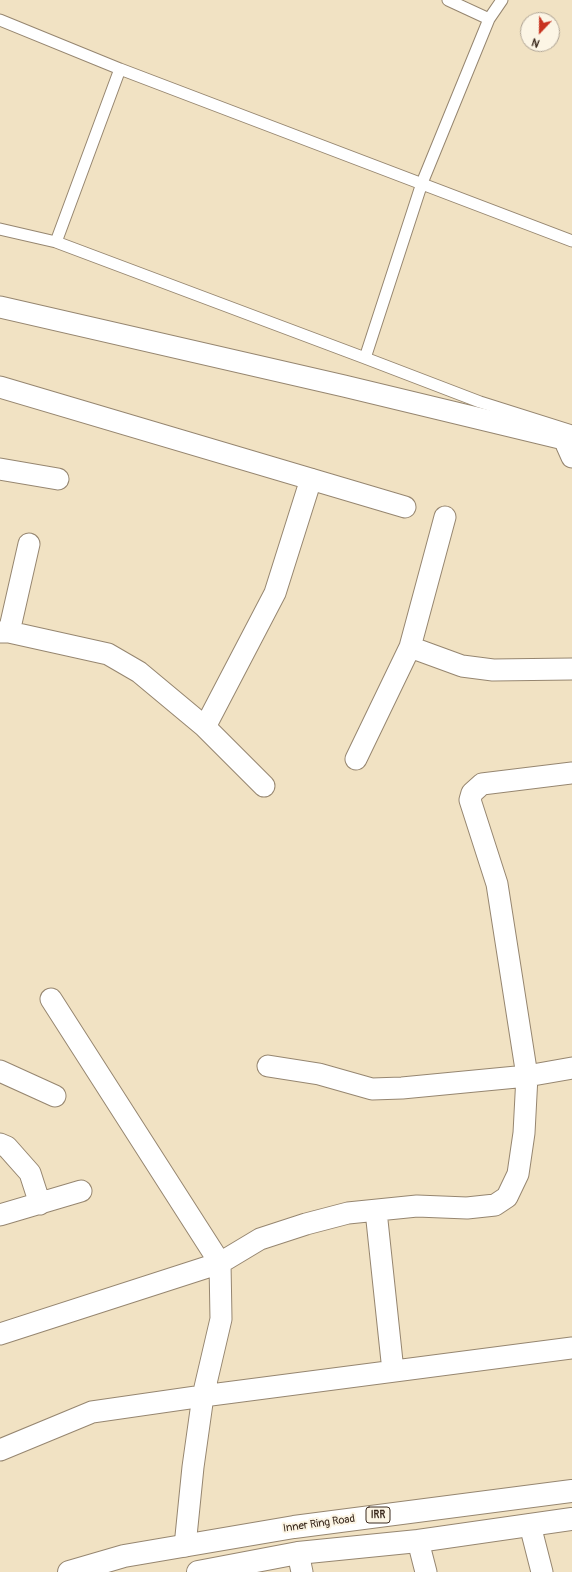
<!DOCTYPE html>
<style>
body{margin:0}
#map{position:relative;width:572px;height:1572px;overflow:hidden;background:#f1e2c3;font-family:Pangolin,sans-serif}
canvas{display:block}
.north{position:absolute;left:520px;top:12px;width:40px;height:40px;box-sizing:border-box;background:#fcf5e5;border:1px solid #afa495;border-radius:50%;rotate:202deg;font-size:11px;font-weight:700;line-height:16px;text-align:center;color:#3b2a1e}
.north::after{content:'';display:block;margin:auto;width:14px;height:18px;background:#c8321e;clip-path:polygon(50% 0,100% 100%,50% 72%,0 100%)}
</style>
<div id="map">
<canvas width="572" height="1572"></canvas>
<div class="north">N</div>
</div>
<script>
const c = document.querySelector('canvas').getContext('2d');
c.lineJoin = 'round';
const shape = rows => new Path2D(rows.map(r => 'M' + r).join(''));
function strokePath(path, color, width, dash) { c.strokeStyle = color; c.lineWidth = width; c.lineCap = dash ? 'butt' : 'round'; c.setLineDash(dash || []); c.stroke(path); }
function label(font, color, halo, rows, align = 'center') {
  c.font = font + ' Pangolin,sans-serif'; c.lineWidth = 4; c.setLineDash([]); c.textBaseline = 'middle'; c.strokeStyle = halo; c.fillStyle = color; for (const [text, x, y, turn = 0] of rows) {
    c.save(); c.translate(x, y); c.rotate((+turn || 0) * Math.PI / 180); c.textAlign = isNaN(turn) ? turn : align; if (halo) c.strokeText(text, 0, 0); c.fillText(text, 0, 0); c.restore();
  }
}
const lane = shape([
 [448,0,489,19],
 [502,0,489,19,422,183,365,358,480,402,572,431],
 [0,20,120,69],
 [0,229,56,242,365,358],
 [56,242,120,69,572,241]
]);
const street = shape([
 [0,307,344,386,564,439,572,457],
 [0,387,405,507],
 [0,469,58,479],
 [0,632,9,632,108,654,139,672,205,727,264,786],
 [9,632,29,544],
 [410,647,445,517],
 [205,727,275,593,311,479],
 [356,759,410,647,462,666,493,670,572,669],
 [51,999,220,1263,221,1319,203,1396,193,1467,185,1546],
 [268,1066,319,1074,372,1089,402,1088,527,1076,572,1068],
 [0,1071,55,1096],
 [0,1144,7,1147,30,1173,40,1204],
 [376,1211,393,1371],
 [0,1215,81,1191],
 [0,1334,220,1263,260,1239,306,1224,348,1213,417,1206,467,1208,495,1205,507,1197,518,1174,524,1133,527,1076,497,884,470,800,472,793,482,784,572,773],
 [0,1450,92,1412,203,1396,572,1348],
 [530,1525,542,1572],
 [418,1541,426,1572],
 [298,1553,302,1572]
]);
const highway = shape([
 [69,1572,124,1556,294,1527,572,1491],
 [198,1572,298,1553,418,1541,572,1519]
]);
strokePath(lane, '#968670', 13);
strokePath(street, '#968670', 23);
strokePath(highway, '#968670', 24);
strokePath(lane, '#fff', 11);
strokePath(street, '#fff', 21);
strokePath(highway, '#fff', 22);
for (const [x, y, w] of [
 [378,1515,24]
]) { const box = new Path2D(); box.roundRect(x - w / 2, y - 8, w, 16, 3); c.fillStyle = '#fcf5e5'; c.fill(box); strokePath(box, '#3b2a1e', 1); }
label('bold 10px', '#3b2a1e', null, [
 ["IRR",378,1515]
]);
label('11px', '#3b2a1e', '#fcf5e5', [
 ["Inner Ring Road",319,1524,-8]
]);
</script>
